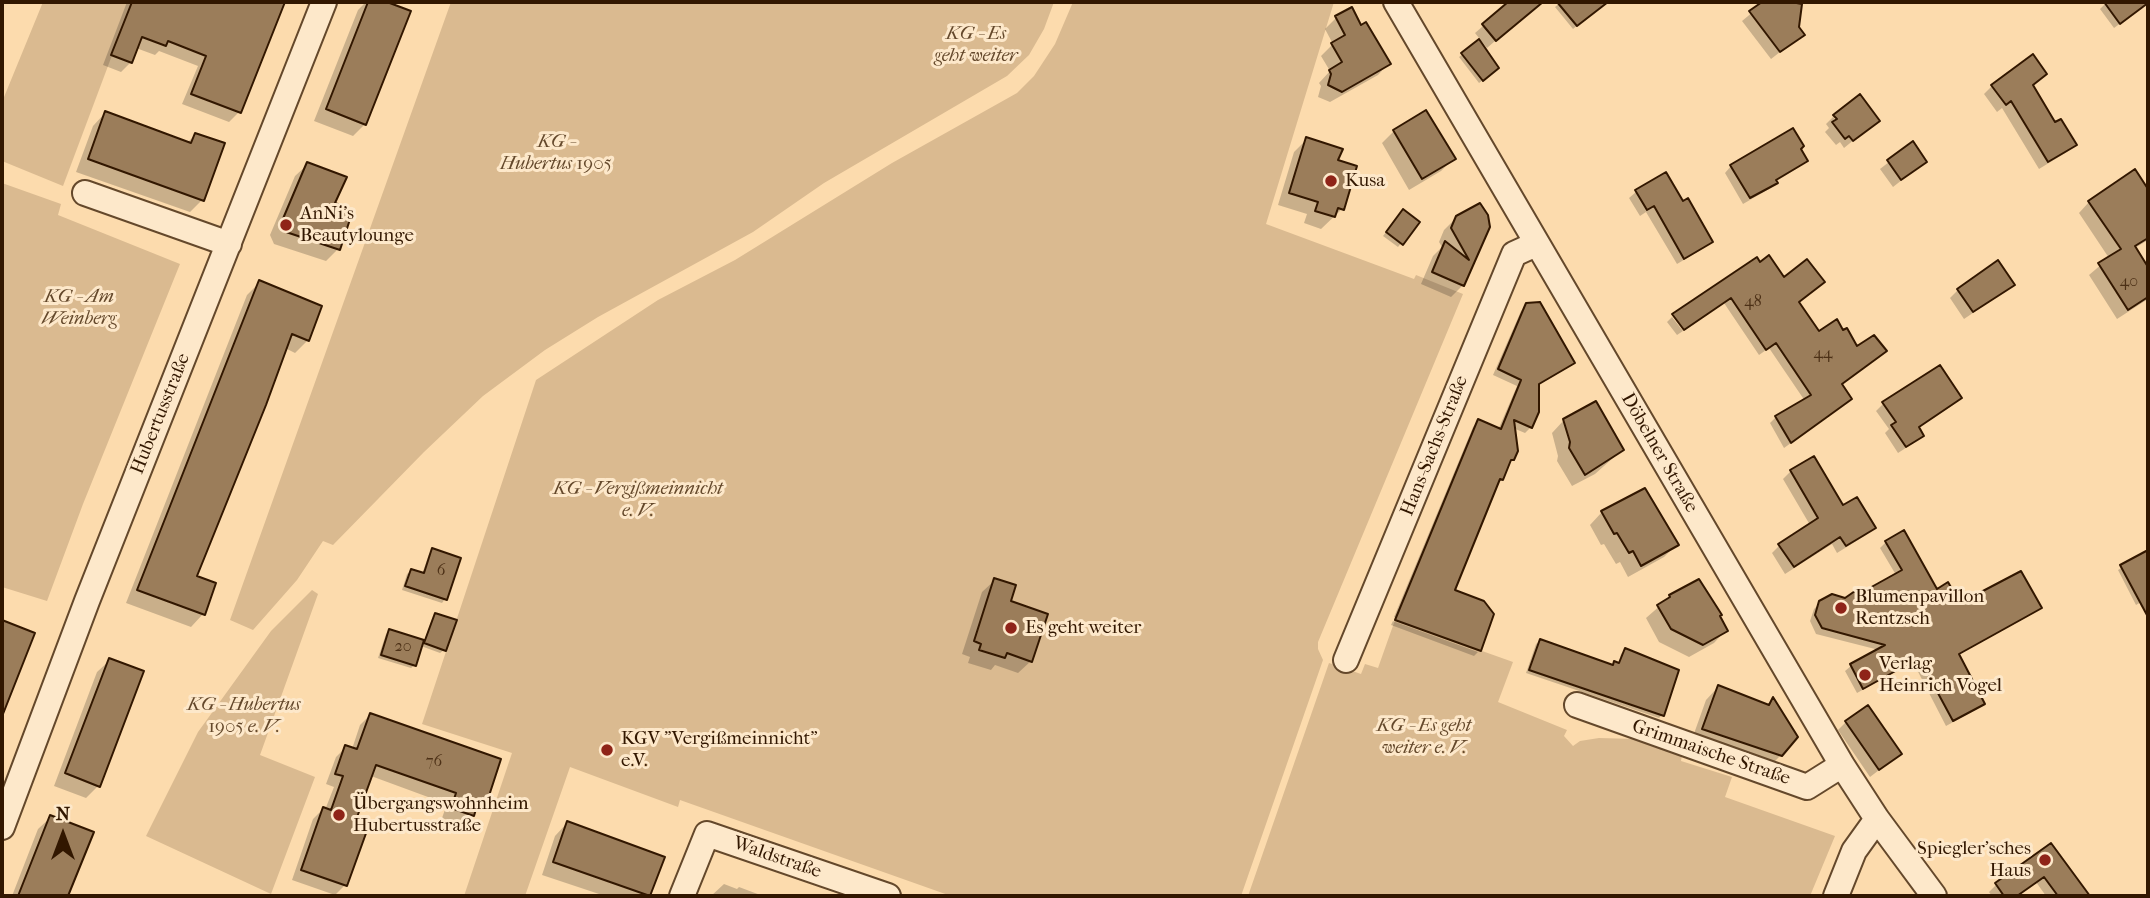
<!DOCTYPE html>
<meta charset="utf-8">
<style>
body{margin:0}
#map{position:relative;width:2150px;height:898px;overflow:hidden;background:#fcdbad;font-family:"IM FELL French Canon",serif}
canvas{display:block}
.frame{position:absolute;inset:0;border:4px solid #321700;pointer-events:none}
.north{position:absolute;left:28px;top:800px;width:70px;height:70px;-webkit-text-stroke:5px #fde8ca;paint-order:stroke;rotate:0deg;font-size:19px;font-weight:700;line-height:28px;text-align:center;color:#321700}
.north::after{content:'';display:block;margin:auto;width:24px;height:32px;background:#321700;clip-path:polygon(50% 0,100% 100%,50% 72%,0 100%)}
</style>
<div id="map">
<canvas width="2150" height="898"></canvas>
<div class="frame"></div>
<div class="north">N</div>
</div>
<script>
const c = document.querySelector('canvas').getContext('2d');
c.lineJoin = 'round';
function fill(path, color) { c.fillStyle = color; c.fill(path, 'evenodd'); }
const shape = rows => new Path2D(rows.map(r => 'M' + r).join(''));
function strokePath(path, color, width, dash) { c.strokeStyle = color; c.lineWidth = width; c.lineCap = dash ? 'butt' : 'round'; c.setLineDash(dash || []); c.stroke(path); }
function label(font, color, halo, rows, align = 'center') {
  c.font = font + ' "IM FELL French Canon",serif'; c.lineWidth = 6; c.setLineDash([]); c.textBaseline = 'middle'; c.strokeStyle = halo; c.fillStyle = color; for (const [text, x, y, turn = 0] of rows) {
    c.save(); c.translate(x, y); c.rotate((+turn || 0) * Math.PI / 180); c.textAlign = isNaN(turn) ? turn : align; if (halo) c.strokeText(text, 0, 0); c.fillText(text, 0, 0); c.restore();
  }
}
fill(shape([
 [43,2,132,2,63,186,2,161,2,102],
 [451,2,1054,2,1044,29,1029,55,1007,76,824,183,753,232,598,317,545,350,483,396,424,452,333,545,323,541,297,580,253,630,230,620],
 [1073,2,1334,2,1266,224,1414,279,1416,275,1463,294,1318,642,1318,649,1323,660,1241,896,951,896,680,800,678,807,570,767,525,896,464,896,512,753,422,724,536,380,658,300,735,260,892,163,1017,93,1034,76,1055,44],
 [2,183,61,204,58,215,180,264,83,504,47,601,2,587],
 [312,590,318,594,260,755,315,777,271,894,146,836,198,732,271,631],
 [1395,620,1513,662,1498,702,1567,730,1564,736,1573,746,1580,741,1599,738,1636,739,1668,745,1682,755,1681,761,1732,777,1725,797,1835,836,1810,896,1248,896,1329,663,1361,674,1365,664,1378,668]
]), '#daba90');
fill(shape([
 [127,2,282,2,239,112,229,122,182,104,198,66,159,51,155,55,136,48,131,62,121,72,103,65],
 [366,2,382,2,409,12,365,124,353,136,314,121,358,10],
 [1511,2,1525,2,1532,9,1487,48,1475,33],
 [1561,2,1606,2,1573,29,1555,7],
 [1765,2,1779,2,1802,35,1771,59,1742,21],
 [2107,2,2148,2,2148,3,2114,28,2100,9],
 [1351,9,1361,27,1389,63,1378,75,1330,102,1318,97,1321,86,1319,83,1330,71,1321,56,1333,44,1325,29,1336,18],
 [1463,54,1494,72,1479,83,1459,57],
 [2045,74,2032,86,2055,125,2075,144,2067,152,2039,169,2002,108,1997,112,1984,94,1992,86],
 [105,113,187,143,195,135,202,200,190,212,76,172,93,126],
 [1833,117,1841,127,1877,121,1844,148,1840,142,1836,145,1825,132,1829,128,1826,124],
 [1394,131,1453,159,1441,171,1409,190,1382,143],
 [1307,139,1336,162,1342,209,1321,229,1304,223,1307,214,1278,205,1294,152],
 [1912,144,1925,162,1893,187,1880,169],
 [1799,149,1806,160,1799,167,1775,182,1769,189,1743,204,1725,173,1731,166],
 [308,164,333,204,338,249,326,261,274,244,270,235,295,176],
 [2135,172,2148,192,2148,240,2135,248,2148,270,2148,299,2117,319,2089,275,2109,258,2079,213,2089,202],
 [1665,174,1682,203,1711,242,1704,248,1677,264,1646,212,1640,216,1629,198,1636,192],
 [1399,215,1417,223,1398,247,1383,236],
 [1486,215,1463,285,1451,297,1421,284,1433,256,1442,247,1439,242,1444,230,1457,217],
 [1756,260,1798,302,1818,333,1857,349,1885,351,1841,385,1844,405,1784,448,1770,423,1776,417,1805,401,1769,348,1759,355,1724,303,1685,329,1675,315],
 [260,282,308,340,295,353,285,348,195,577,214,584,203,614,191,627,126,603,247,295],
 [2012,284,2004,292,1964,319,1950,298,1958,290],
 [1538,304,1573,362,1567,368,1537,386,1537,412,1531,427,1525,433,1513,428,1516,451,1501,479,1496,484,1452,591,1483,603,1492,614,1479,651,1479,648,1394,617,1473,427,1478,421,1498,430,1517,386,1493,375,1521,311,1527,305],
 [1672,317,1683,331,1677,335,1667,322],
 [1960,398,1953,405,1918,428,1922,435,1915,442,1898,453,1885,433,1889,429,1876,411,1883,404],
 [1564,420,1622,450,1595,474,1572,486,1557,461,1558,456,1552,433],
 [1791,471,1874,528,1866,535,1837,553,1832,544,1785,574,1772,553,1780,545,1810,525,1783,479],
 [1602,512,1677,544,1664,557,1628,577,1620,562,1616,564,1604,544,1601,545,1590,525],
 [1886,542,1937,591,1960,606,2039,607,2034,613,1958,655,1983,704,1977,709,1946,726,1913,662,1857,693,1845,671,1851,666,1879,650,1816,634,1810,621,1814,609,1820,603,1857,598,1896,575,1880,548],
 [433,550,445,599,442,603,402,590,407,574,411,571,422,574,429,554],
 [2148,552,2148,598,2136,605,2118,570],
 [995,580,1008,603,1031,661,1018,673,995,665,991,670,968,663,970,657,962,654,982,592],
 [1698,582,1726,630,1714,643,1689,657,1659,642,1646,618,1670,597],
 [436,615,444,650,440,653,421,646,415,665,411,668,378,658,386,634,389,631,424,641,432,619],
 [1393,621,1478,652,1474,656,1391,625],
 [1540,641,1612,666,1614,663,1618,665,1621,654,1625,650,1662,715,1659,718,1526,673,1536,644],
 [110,660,98,786,86,798,54,786,97,672],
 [1718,687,1766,706,1772,700,1781,755,1768,768,1691,742,1706,700],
 [370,715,485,804,462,825,442,818,447,804,371,776,354,821,345,885,335,895,292,880,313,819,323,809,325,810,334,787,326,784,336,757,346,747,352,749,360,725],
 [1846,722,1900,754,1870,777,1838,730],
 [51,817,92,833,66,896,12,896,38,829],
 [567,823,649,895,647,896,605,896,542,875,555,836],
 [2050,845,2088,896,2046,896,2036,882,2017,896,1992,896,1989,892,1996,885],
 [724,884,737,889,739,887,763,896,711,896]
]), '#0003');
const building = shape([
 [132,2,285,2,241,113,191,94,206,56,168,41,166,46,142,37,132,63,111,55,132,2],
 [368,2,387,2,411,11,366,125,326,109,368,2],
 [1508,2,1543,2,1496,41,1482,24,1508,2],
 [1557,2,1608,2,1577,26,1557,2],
 [1762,2,1791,2,1802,4,1799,27,1805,35,1780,52,1749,11,1762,2],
 [2104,2,2148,2,2148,3,2120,24,2104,2],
 [1352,7,1361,25,1366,22,1391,64,1342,92,1328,85,1331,74,1329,70,1342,62,1331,43,1345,35,1335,16,1352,7],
 [1479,39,1499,68,1483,81,1461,53,1479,39],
 [2033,54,2047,74,2033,85,2055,122,2061,119,2077,145,2048,162,2011,101,2006,105,1991,85,2033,54],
 [1860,94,1880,121,1853,141,1849,136,1845,139,1832,122,1837,119,1833,115,1860,94],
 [1426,110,1456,159,1422,179,1393,130,1426,110],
 [105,111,191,143,195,133,225,143,204,201,88,159,105,111],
 [1793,128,1804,146,1801,149,1808,161,1776,180,1778,183,1750,198,1730,165,1793,128],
 [1306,137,1343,149,1338,160,1357,166,1344,210,1338,208,1335,217,1315,211,1318,202,1289,193,1306,137],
 [1913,141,1927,162,1901,180,1887,160,1913,141],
 [307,162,347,177,335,203,353,210,340,250,286,232,282,221,307,162],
 [2135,169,2148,189,2148,238,2135,246,2148,267,2148,297,2128,310,2098,263,2121,249,2088,201,2135,169],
 [1666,172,1683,201,1688,198,1713,242,1684,259,1654,206,1647,210,1635,190,1666,172],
 [1480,203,1488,215,1490,227,1464,286,1432,272,1445,241,1469,260,1451,228,1456,216,1480,203],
 [1403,209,1420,222,1403,245,1386,232,1403,209],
 [1769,255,1784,277,1807,259,1825,282,1799,302,1819,331,1837,319,1843,330,1847,328,1857,346,1874,335,1887,351,1842,384,1852,399,1791,443,1775,416,1811,395,1776,343,1766,350,1731,298,1684,330,1672,314,1757,257,1760,262,1769,255],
 [1998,260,2015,285,1973,312,1957,289,1998,260],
 [259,280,322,306,309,341,292,334,266,405,197,576,216,583,205,615,137,590,259,280],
 [1540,302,1575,363,1539,384,1539,412,1532,428,1514,420,1518,451,1514,460,1511,460,1503,480,1500,479,1455,590,1484,601,1494,614,1481,651,1395,620,1478,419,1501,429,1521,380,1498,369,1526,303,1540,302],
 [1940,365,1962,398,1919,427,1924,436,1906,447,1891,425,1896,422,1882,402,1940,365],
 [1596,401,1624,450,1585,475,1569,448,1570,442,1563,419,1596,401],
 [1814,456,1843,505,1857,497,1876,528,1846,546,1840,537,1794,567,1778,544,1818,518,1790,470,1814,456],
 [1645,488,1679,545,1641,566,1633,551,1629,553,1617,533,1614,534,1601,511,1645,488],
 [1904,530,1937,589,1948,582,1960,603,2021,571,2042,608,1959,654,1985,704,1953,721,1919,658,1863,689,1850,664,1885,645,1822,628,1815,615,1819,601,1832,594,1845,598,1855,591,1857,595,1902,570,1885,541,1904,530],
 [432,548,461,558,447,600,405,586,411,569,424,573,432,548],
 [2148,550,2148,617,2120,565,2148,550],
 [994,578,1016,585,1011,601,1048,614,1032,662,1007,653,1005,658,979,650,981,644,974,641,994,578],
 [1699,579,1722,615,1720,616,1728,631,1703,645,1671,629,1657,605,1670,597,1669,595,1699,579],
 [435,613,457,620,446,651,424,643,435,613],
 [2,620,35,633,3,714,2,714,2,620],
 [389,629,424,640,416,666,381,655,389,629],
 [1540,639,1613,665,1614,661,1619,663,1625,648,1679,670,1664,716,1529,670,1540,639],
 [109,658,144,671,100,787,65,773,109,658],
 [1718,685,1769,705,1773,697,1798,737,1782,756,1702,729,1718,685],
 [1868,705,1902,754,1879,770,1845,721,1868,705],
 [370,713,501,759,486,805,478,802,474,816,451,808,456,793,376,765,356,820,369,825,347,886,301,870,323,807,331,810,343,776,335,774,345,745,357,749,370,713],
 [50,815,94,832,68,896,18,896,50,815],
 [567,821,665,857,650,896,553,862,567,821],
 [2051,843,2090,896,2058,896,2044,877,2017,896,2004,896,1995,883,2051,843]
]);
fill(building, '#9b7d5a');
strokePath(building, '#321700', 2);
const minor = shape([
 [1396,2,1842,765,1877,819,1934,896],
 [85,193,229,244],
 [1346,660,1514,254,1536,244],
 [1577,705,1807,787,1842,765],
 [2,827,87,601,324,2],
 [682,896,707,834,888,896],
 [1836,896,1854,851,1877,819]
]);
strokePath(minor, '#64482b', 28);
strokePath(minor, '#fde8ca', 24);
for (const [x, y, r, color] of [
 [1331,181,7,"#8f2418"],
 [286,225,7,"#8f2418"],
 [1841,608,7,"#8f2418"],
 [1011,628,7,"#8f2418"],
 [1865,675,7,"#8f2418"],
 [607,750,7,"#8f2418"],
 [339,815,7,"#8f2418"],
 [2045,860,7,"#8f2418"]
]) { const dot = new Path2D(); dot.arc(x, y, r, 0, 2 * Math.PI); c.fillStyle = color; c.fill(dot); strokePath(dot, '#fde8ca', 2.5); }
label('16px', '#4c3016', null, [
 ["40",2129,282],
 ["48",1753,302],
 ["44",1823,354],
 ["6",441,571],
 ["20",403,647],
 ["76",434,762]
]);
label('italic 19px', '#64482b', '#fde8ca', [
 ["KG - Es",976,34],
 ["geht weiter",976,56],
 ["KG -",556,142],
 ["Hubertus 1905",556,164],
 ["KG - Am",79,297],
 ["Weinberg",79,319],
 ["KG - Vergißmeinnicht",638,489],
 ["e. V.",638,511],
 ["KG - Hubertus",244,705],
 ["1905 e. V.",244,727],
 ["KG - Es geht",1424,726],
 ["weiter e. V.",1424,748]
]);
label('19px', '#321700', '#fde8ca', [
 ["Kusa",1345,181],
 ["AnNi's",300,214],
 ["Beautylounge",300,236],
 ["Blumenpavillon",1855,597],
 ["Rentzsch",1855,619],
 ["Es geht weiter",1025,628],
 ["Verlag",1879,664],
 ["Heinrich Vogel",1879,686],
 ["KGV \"Vergißmeinnicht\"",621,739],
 ["e.V.",621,761],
 ["Übergangswohnheim",353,804],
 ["Hubertusstraße",353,826],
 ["Spiegler’sches",2031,849,"right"],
 ["Haus",2031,871,"right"]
], 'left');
label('19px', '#321700', '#fde8ca', [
 ["Hubertusstraße",161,414,-68],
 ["Hans-Sachs-Straße",1435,446,-68],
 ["Döbelner Straße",1659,453,60],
 ["Grimmaische Straße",1711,753,19],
 ["Waldstraße",777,858,19]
]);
</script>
